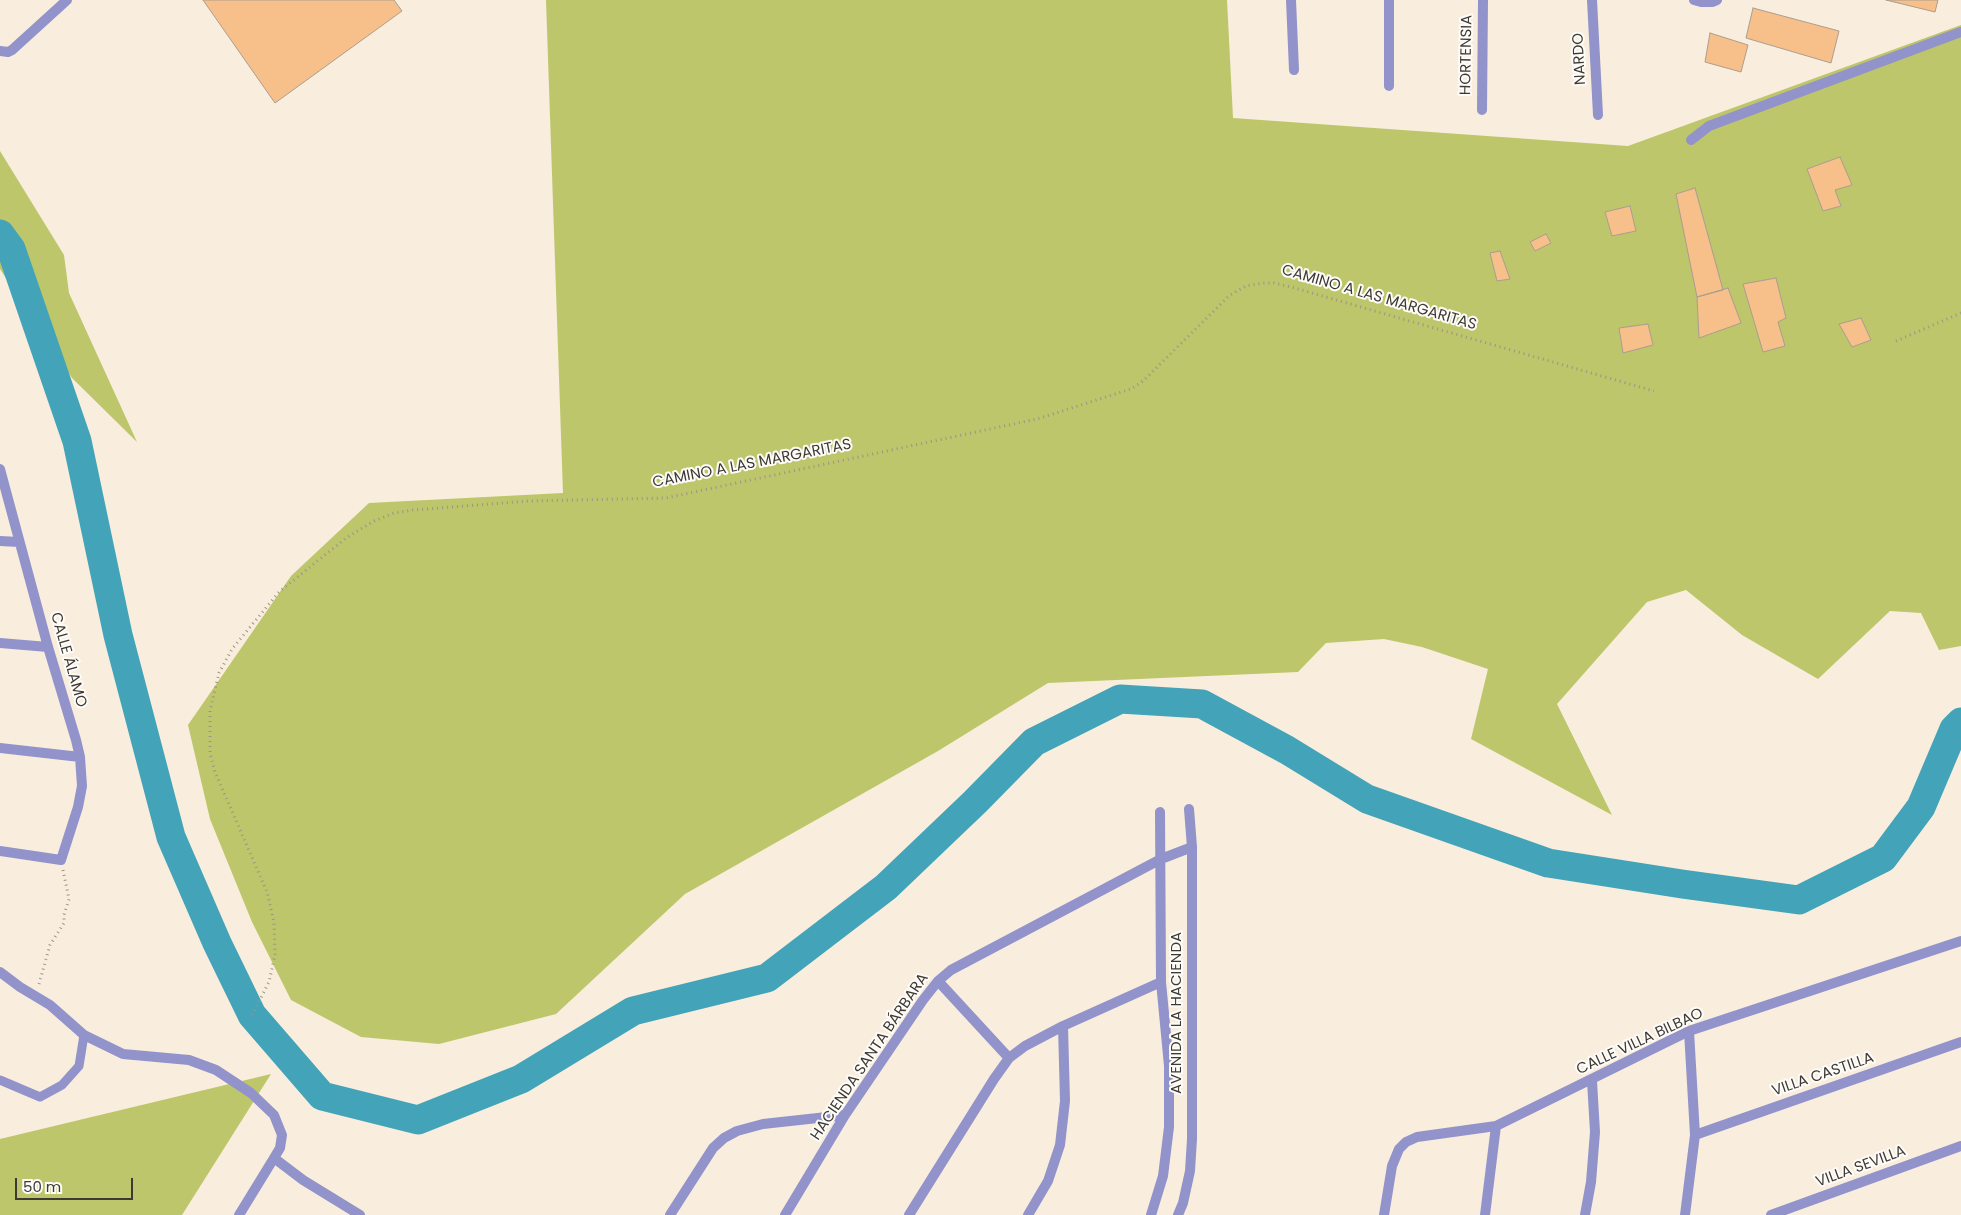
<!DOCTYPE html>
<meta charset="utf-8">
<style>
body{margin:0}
#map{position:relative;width:1961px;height:1215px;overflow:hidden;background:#f9eddd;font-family:Poppins,sans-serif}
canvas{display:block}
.scale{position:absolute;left:15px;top:1178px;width:118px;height:22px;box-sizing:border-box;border:2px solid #3e3933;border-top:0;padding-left:6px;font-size:15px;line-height:18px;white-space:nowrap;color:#3e3933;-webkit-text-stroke:4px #fefcf9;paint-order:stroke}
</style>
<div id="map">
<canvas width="1961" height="1215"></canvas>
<div class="scale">50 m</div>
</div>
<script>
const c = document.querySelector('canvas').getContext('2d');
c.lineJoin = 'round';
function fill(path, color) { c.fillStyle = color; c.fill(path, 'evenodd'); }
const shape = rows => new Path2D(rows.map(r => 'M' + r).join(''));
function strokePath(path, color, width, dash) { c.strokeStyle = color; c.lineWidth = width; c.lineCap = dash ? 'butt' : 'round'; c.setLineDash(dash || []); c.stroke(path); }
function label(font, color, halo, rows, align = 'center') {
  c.font = font + ' Poppins,sans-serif'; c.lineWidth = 4; c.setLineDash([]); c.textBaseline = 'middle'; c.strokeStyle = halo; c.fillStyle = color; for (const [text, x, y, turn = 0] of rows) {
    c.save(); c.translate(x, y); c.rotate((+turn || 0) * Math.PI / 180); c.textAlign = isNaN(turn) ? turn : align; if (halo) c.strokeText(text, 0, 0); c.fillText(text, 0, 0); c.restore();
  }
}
fill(shape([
 [546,0,1227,0,1233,118,1628,146,1961,25,1961,646,1939,650,1921,613,1890,611,1818,679,1742,635,1686,590,1647,602,1557,704,1612,815,1471,739,1488,669,1422,647,1384,639,1326,643,1298,672,1048,683,938,751,685,894,556,1014,439,1044,361,1037,291,1000,252,922,210,819,188,725,291,576,369,503,563,493],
 [0,151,64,255,69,293,137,442,72,378,0,269],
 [271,1074,182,1215,0,1215,0,1139]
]), '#bdc66a');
strokePath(shape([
 [0,234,11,249,77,441,118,635,171,837,217,943,252,1015,322,1096,418,1120,521,1079,633,1011,767,978,886,887,975,802,1034,742,1120,699,1202,704,1287,750,1367,799,1548,863,1682,884,1799,900,1883,858,1921,807,1954,729,1961,722]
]), '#42a3b9', 29);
const building = shape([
 [203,0,394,0,402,11,275,103,203,0],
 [1886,0,1938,0,1935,12,1886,0],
 [1753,8,1839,31,1831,63,1746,38,1753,8],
 [1710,33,1748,45,1741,72,1705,62,1710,33],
 [1840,157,1852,185,1835,190,1841,206,1823,211,1807,169,1840,157],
 [1695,188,1723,290,1697,297,1676,194,1695,188],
 [1630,206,1636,231,1612,236,1605,212,1630,206],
 [1546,234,1551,243,1535,251,1530,242,1546,234],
 [1500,251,1510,279,1497,281,1490,253,1500,251],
 [1776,278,1786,318,1778,322,1785,346,1763,352,1743,284,1776,278],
 [1728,288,1741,323,1699,338,1697,297,1728,288],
 [1861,318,1871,340,1852,347,1839,324,1861,318],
 [1648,324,1653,345,1623,353,1619,328,1648,324]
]);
fill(building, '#f7bf89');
strokePath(building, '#ab9d90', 1);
strokePath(shape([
 [1896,341,1961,313],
 [39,984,50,945,64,923,64,915,69,899,63,870],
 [252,1015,269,982,275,955,274,922,267,892,215,772,210,753,210,711,219,673,232,649,279,592,346,538,374,521,394,513,413,510,529,501,666,498,1037,419,1131,389,1143,381,1230,295,1246,286,1262,283,1274,283,1291,287,1654,391]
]), '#9d9489', 3, [1, 4]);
strokePath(shape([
 [0,1080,40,1097,62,1085,79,1066,84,1035]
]), '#9193ca', 9);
strokePath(shape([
 [1291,0,1294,70],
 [1592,0,1598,115],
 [1694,0,1701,2,1712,2,1717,0],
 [0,51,8,52,12,50,67,0],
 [1389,86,1389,0],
 [1482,110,1483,0],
 [1691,140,1709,126,1961,32],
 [0,469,48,647,76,740,80,757,82,786,78,807,61,860,0,851],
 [0,541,19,542],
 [0,643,48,647],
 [0,748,80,757],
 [0,972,20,987,50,1005,84,1035,123,1054,189,1060,216,1070,251,1093,274,1115,282,1135,280,1148,274,1158],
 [938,981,1009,1058],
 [1695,1135,1961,1042],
 [239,1215,274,1158,303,1180,360,1215],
 [670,1215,713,1148,724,1138,737,1131,763,1124,845,1115],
 [785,1215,845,1115,923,1000,938,981,951,970,1161,859,1192,847],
 [909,1215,994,1079,1009,1058,1025,1046,1063,1026,1161,982],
 [1028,1215,1048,1181,1060,1145,1065,1101,1063,1026],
 [1151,1215,1163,1176,1169,1127,1169,1066,1161,982,1160,812],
 [1178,1215,1183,1203,1190,1171,1192,1139,1192,847,1189,809],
 [1384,1215,1392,1166,1399,1149,1406,1142,1417,1137,1496,1126,1689,1031,1961,941],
 [1485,1215,1496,1126],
 [1585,1215,1591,1182,1595,1132,1592,1081],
 [1685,1215,1695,1135,1689,1031],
 [1771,1215,1961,1146]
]), '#9193ca', 10);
label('15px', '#3e3933', '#fefcf9', [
 ["HORTENSIA",1467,55,-89],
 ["NARDO",1580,59,-93],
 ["CAMINO A LAS MARGARITAS",1379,298,16],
 ["CAMINO A LAS MARGARITAS",752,464,-11],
 ["CALLE ÁLAMO",68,660,74],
 ["AVENIDA LA HACIENDA",1177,1013,-90],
 ["CALLE VILLA BILBAO",1640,1042,-25],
 ["HACIENDA SANTA BÁRBARA",870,1057,-56],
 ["VILLA CASTILLA",1823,1075,-19],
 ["VILLA SEVILLA",1861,1167,-20]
]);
</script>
